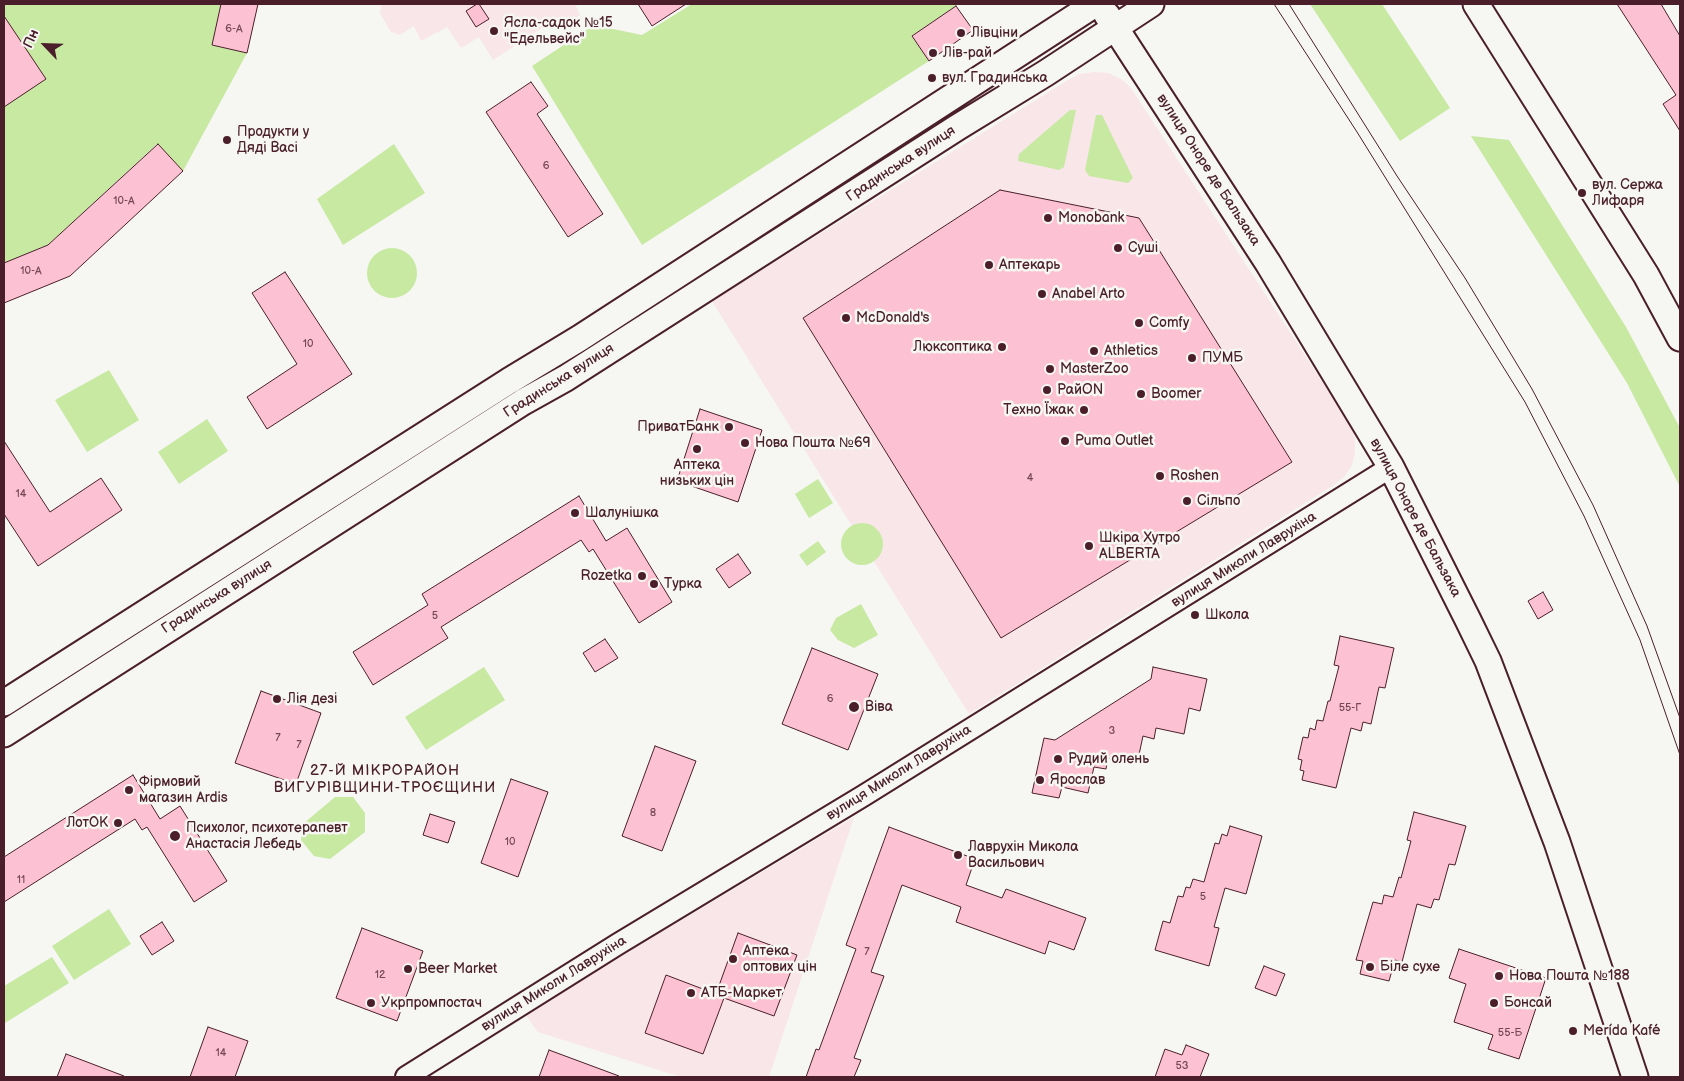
<!DOCTYPE html>
<meta charset="utf-8">
<style>
body{margin:0}
#map{position:relative;width:1684px;height:1081px;overflow:hidden;background:#f6f6f2;font-family:"Balsamiq Sans",sans-serif}
canvas{display:block}
.frame{position:absolute;inset:0;border:5px solid #4a1f2b;pointer-events:none}
.north{position:absolute;left:20px;top:20px;width:50px;height:50px;-webkit-text-stroke:4px #f6f6f2;paint-order:stroke;rotate:294deg;font-size:14px;font-weight:700;line-height:20px;text-align:center;color:#4a1f2b}
.north::after{content:'';display:block;margin:auto;width:18px;height:22px;background:#4a1f2b;clip-path:polygon(50% 0,100% 100%,50% 72%,0 100%)}
</style>
<div id="map">
<canvas width="1684" height="1081"></canvas>
<div class="frame"></div>
<div class="north">Пн</div>
</div>
<script>
const c = document.querySelector('canvas').getContext('2d');
c.lineJoin = 'round';
function fill(path, color) { c.fillStyle = color; c.fill(path, 'evenodd'); }
const shape = rows => new Path2D(rows.map(r => 'M' + r).join(''));
function strokePath(path, color, width, dash) { c.strokeStyle = color; c.lineWidth = width; c.lineCap = dash ? 'butt' : 'round'; c.setLineDash(dash || []); c.stroke(path); }
function label(font, color, halo, rows, align = 'center') {
  c.font = font + ' "Balsamiq Sans",sans-serif'; c.lineWidth = 5; c.setLineDash([]); c.textBaseline = 'middle'; c.strokeStyle = halo; c.fillStyle = color; for (const [text, x, y, turn = 0] of rows) {
    c.save(); c.translate(x, y); c.rotate((+turn || 0) * Math.PI / 180); c.textAlign = isNaN(turn) ? turn : align; if (halo) c.strokeText(text, 0, 0); c.fillText(text, 0, 0); c.restore();
  }
}
fill(shape([
 [383,4,575,4,580,15,557,29,542,28,493,60,479,37,461,48,447,27,421,41,414,26,400,35,391,32,380,13,381,5],
 [1094,72,1108,73,1121,79,1131,88,1351,426,1355,438,1355,452,1352,465,1345,476,1334,485,969,714,712,301,1068,80,1080,74],
 [854,817,769,1077,681,1077,538,1032,525,1014]
]), '#f8e6e9');
fill(shape([
 [4,4,221,4,212,45,247,53,183,171,157,144,48,245,4,264],
 [692,4,955,4,956,6,912,36,929,61,642,245,532,66,594,25,642,35],
 [1310,4,1382,4,1450,108,1400,141],
 [1070,110,1076,110,1064,167,1059,170,1018,161,1019,154],
 [1096,115,1102,115,1133,178,1128,183,1089,176,1085,170],
 [1471,136,1509,140,1626,327,1680,428,1680,487,1627,383],
 [394,144,425,193,343,245,317,199],
 '367 273a25 25 0 1 1 50 0a25 25 0 1 1-50 0Z',
 [109,370,139,420,87,452,55,400],
 [207,419,228,451,179,484,158,452],
 [818,479,833,503,809,518,795,494],
 '841 544a21 21 0 1 1 42 0a21 21 0 1 1-42 0Z',
 [818,541,826,552,807,566,799,555],
 [861,604,878,635,854,648,838,640,830,630,836,618],
 [484,667,505,700,426,750,405,717],
 [335,797,353,797,365,813,365,832,330,859,314,856,301,840,303,824],
 [109,909,131,944,74,980,52,946],
 [52,957,69,983,5,1023,4,1020,4,986]
]), '#c8e9a2');
const building = shape([
 [221,4,258,4,247,53,212,45,221,4],
 [477,4,479,4,489,19,476,27,466,11,477,4],
 [638,4,686,4,652,26,638,4],
 [1617,4,1661,4,1680,36,1680,131,1663,104,1676,95,1617,4],
 [956,6,973,30,929,61,912,36,956,6],
 [4,16,46,79,4,107,4,16],
 [531,82,548,106,537,114,603,214,568,237,486,112,531,82],
 [158,144,183,171,70,276,4,303,4,263,48,245,158,144],
 [1000,190,1139,218,1292,462,1001,638,803,318,1000,190],
 [285,272,352,374,267,429,247,397,297,364,252,293,285,272],
 [700,409,762,430,738,502,677,481,700,409],
 [4,441,50,512,101,478,122,510,38,566,4,514,4,441],
 [579,496,606,541,627,528,672,602,639,623,593,549,589,552,581,540,441,627,448,638,373,685,353,652,428,605,422,594,579,496],
 [738,554,751,573,729,588,716,569,738,554],
 [1543,592,1553,610,1538,619,1528,601,1543,592],
 [1340,636,1394,648,1385,688,1379,687,1371,724,1363,722,1361,731,1351,728,1336,788,1302,780,1304,771,1300,770,1302,760,1298,759,1303,737,1308,738,1310,728,1315,730,1317,720,1323,721,1328,701,1330,701,1339,666,1334,665,1340,636],
 [605,639,618,658,595,672,583,653,605,639],
 [812,648,878,674,848,750,782,724,812,648],
 [1153,667,1207,679,1200,711,1189,708,1184,734,1156,728,1154,739,1143,736,1137,764,1108,758,1106,769,1094,767,1088,793,1062,787,1059,798,1032,793,1044,738,1055,740,1151,679,1153,667],
 [261,691,321,713,296,784,235,763,261,691],
 [655,746,696,761,662,851,622,836,655,746],
 [133,775,160,819,180,806,227,881,194,902,147,827,142,830,135,819,4,902,4,857,133,775],
 [511,779,548,792,518,877,481,863,511,779],
 [1414,812,1466,826,1455,865,1449,864,1439,900,1434,899,1431,908,1417,904,1402,962,1395,960,1389,981,1360,974,1363,961,1356,960,1373,902,1382,904,1384,895,1393,897,1399,877,1401,878,1411,841,1407,840,1414,812],
 [430,814,455,822,448,843,423,835,430,814],
 [1230,826,1262,836,1246,894,1225,888,1214,927,1219,928,1209,966,1155,950,1163,921,1170,923,1178,896,1183,897,1186,887,1190,888,1193,879,1204,882,1215,843,1219,844,1222,834,1227,836,1230,826],
 [889,827,975,859,966,885,1002,898,1006,889,1086,918,1074,950,1049,941,1045,954,956,922,961,907,902,885,871,972,884,976,854,1058,861,1060,854,1077,806,1077,816,1049,819,1050,856,949,846,945,889,827],
 [162,922,174,941,152,955,140,936,162,922],
 [362,928,423,951,397,1021,336,998,362,928],
 [738,933,797,955,774,1016,724,998,703,1054,645,1033,666,975,716,994,738,933],
 [1459,949,1546,978,1519,1059,1488,1049,1493,1035,1454,1022,1466,984,1449,978,1459,949],
 [1264,966,1285,974,1276,996,1255,988,1264,966],
 [208,1027,248,1041,235,1077,190,1077,208,1027],
 [1186,1045,1209,1054,1200,1077,1155,1077,1165,1049,1182,1055,1186,1045],
 [549,1050,619,1076,619,1077,539,1077,549,1050],
 [66,1054,124,1076,124,1077,57,1077,66,1054]
]);
fill(building, '#fcc2d3');
strokePath(building, '#4a1f2b', 1);
const minor = shape([
 [406,1077,618,944,863,796,1391,467]
]);
const tertiary = shape([
 [1476,4,1646,275,1680,338],
 [1107,15,1268,263,1391,467,1468,620,1488,661,1557,842,1635,1077],
 [4,703,509,381,580,338,1095,4],
 [4,734,523,402,566,378,958,127,1046,73,1151,4]
]);
strokePath(minor, '#4a1f2b', 24);
strokePath(tertiary, '#4a1f2b', 29);
strokePath(minor, '#f6f6f2', 20);
strokePath(tertiary, '#f6f6f2', 25);
strokePath(shape([
 [1274,4,1357,132,1525,402,1584,516,1640,640,1680,755],
 [1289,4,1397,176,1465,278,1532,389,1593,505,1647,626,1680,718]
]), '#4a1f2b', 1);
for (const [x, y, r, color] of [
 [494,31,5,"#4a1f2b"],
 [961,33,5,"#4a1f2b"],
 [933,53,5,"#4a1f2b"],
 [932,78,5,"#4a1f2b"],
 [227,140,5,"#4a1f2b"],
 [1582,193,5,"#4a1f2b"],
 [1048,218,5,"#4a1f2b"],
 [1118,248,5,"#4a1f2b"],
 [989,265,5,"#4a1f2b"],
 [1042,294,5,"#4a1f2b"],
 [846,318,5,"#4a1f2b"],
 [1139,323,5,"#4a1f2b"],
 [1002,347,5,"#4a1f2b"],
 [1094,351,5,"#4a1f2b"],
 [1192,358,5,"#4a1f2b"],
 [1050,369,5,"#4a1f2b"],
 [1047,390,5,"#4a1f2b"],
 [1141,394,5,"#4a1f2b"],
 [1084,410,5,"#4a1f2b"],
 [729,427,5,"#4a1f2b"],
 [1065,441,5,"#4a1f2b"],
 [745,443,5,"#4a1f2b"],
 [697,449,5,"#4a1f2b"],
 [1160,476,5,"#4a1f2b"],
 [1187,501,5,"#4a1f2b"],
 [575,513,5,"#4a1f2b"],
 [1089,546,5,"#4a1f2b"],
 [642,576,5,"#4a1f2b"],
 [654,584,5,"#4a1f2b"],
 [1195,615,5,"#4a1f2b"],
 [277,699,5,"#4a1f2b"],
 [854,707,6,"#4a1f2b"],
 [1058,759,5,"#4a1f2b"],
 [1040,780,5,"#4a1f2b"],
 [129,790,5,"#4a1f2b"],
 [118,823,5,"#4a1f2b"],
 [175,836,6,"#4a1f2b"],
 [958,855,5,"#4a1f2b"],
 [733,959,5,"#4a1f2b"],
 [1370,967,5,"#4a1f2b"],
 [408,969,5,"#4a1f2b"],
 [1499,976,5,"#4a1f2b"],
 [691,993,5,"#4a1f2b"],
 [371,1003,5,"#4a1f2b"],
 [1494,1003,5,"#4a1f2b"],
 [1573,1031,5,"#4a1f2b"]
]) { const dot = new Path2D(); dot.arc(x, y, r, 0, 2 * Math.PI); c.fillStyle = color; c.fill(dot); strokePath(dot, '#f6f6f2', 2); }
label('11px', '#764855', null, [
 ["6-А",234,29],
 ["6",546,166],
 ["10-А",124,201],
 ["10-А",31,271],
 ["10",308,344],
 ["4",1030,478],
 ["14",21,494],
 ["5",435,616],
 ["6",830,699],
 ["55-Г",1350,708],
 ["3",1112,731],
 ["7",278,738],
 ["7",299,745],
 ["8",653,813],
 ["10",510,842],
 ["11",21,880],
 ["5",1203,897],
 ["7",867,952],
 ["12",380,975],
 ["55-Б",1510,1033],
 ["14",221,1053],
 ["53",1182,1066]
]);
label('14px', '#4a1f2b', '#f6f6f2', [
 ["Ясла-садок №15",504,23],
 ["\"Едельвейс\"",504,39],
 ["Лівціни",971,33],
 ["Лів-рай",943,53],
 ["вул. Градинська",942,78],
 ["Продукти у",237,132],
 ["Дяді Васі",237,148],
 ["вул. Сержа",1592,185],
 ["Лифаря",1592,201],
 ["Monobank",1058,218],
 ["Суші",1128,248],
 ["Аптекарь",999,265],
 ["Anabel Arto",1052,294],
 ["McDonald's",856,318],
 ["Comfy",1149,323],
 ["Люксоптика",992,347,"right"],
 ["Athletics",1104,351],
 ["ПУМБ",1202,358],
 ["MasterZoo",1060,369],
 ["РайON",1057,390],
 ["Boomer",1151,394],
 ["Техно Їжак",1074,410,"right"],
 ["ПриватБанк",719,427,"right"],
 ["Puma Outlet",1075,441],
 ["Нова Пошта №69",755,443],
 ["Аптека",697,465,"center"],
 ["низьких цін",697,481,"center"],
 ["Roshen",1170,476],
 ["Сільпо",1197,501],
 ["Шалунішка",585,513],
 ["Шкіра Хутро",1099,538],
 ["ALBERTA",1099,554],
 ["Rozetka",632,576,"right"],
 ["Турка",664,584],
 ["Школа",1205,615],
 ["Лія дезі",287,699],
 ["Віва",865,707],
 ["Рудий олень",1068,759],
 ["Ярослав",1050,780],
 ["Фірмовий",139,782],
 ["магазин Ardis",139,798],
 ["ЛотОК",108,823,"right"],
 ["Психолог, психотерапевт",186,828],
 ["Анастасія Лебедь",186,844],
 ["Лаврухін Микола",968,847],
 ["Васильович",968,863],
 ["Аптека",743,951],
 ["оптових цін",743,967],
 ["Біле сухе",1380,967],
 ["Beer Market",418,969],
 ["Нова Пошта №188",1509,976],
 ["АТБ-Маркет",701,993],
 ["Укрпромпостач",381,1003],
 ["Бонсай",1504,1003],
 ["Merída Kafé",1583,1031]
], 'left');
label('14px', '#4a1f2b', '#f6f6f2', [
 ["Градинська вулиця",901,164,-33],
 ["вулиця Оноре де Бальзака",1208,170,57],
 ["Градинська вулиця",559,381,-32],
 ["вулиця Оноре де Бальзака",1415,518,62],
 ["вулиця Миколи Лаврухіна",1244,560,-32],
 ["Градинська вулиця",217,597,-32],
 ["вулиця Миколи Лаврухіна",899,773,-32],
 ["вулиця Миколи Лаврухіна",554,984,-32]
]);
c.letterSpacing = '1px';
label('15px', '#4a1f2b', '#f6f6f2', [
 ["27-Й МІКРОРАЙОН",385,771],
 ["ВИГУРІВЩИНИ-ТРОЄЩИНИ",385,788]
]);
c.letterSpacing = '0px';
</script>
